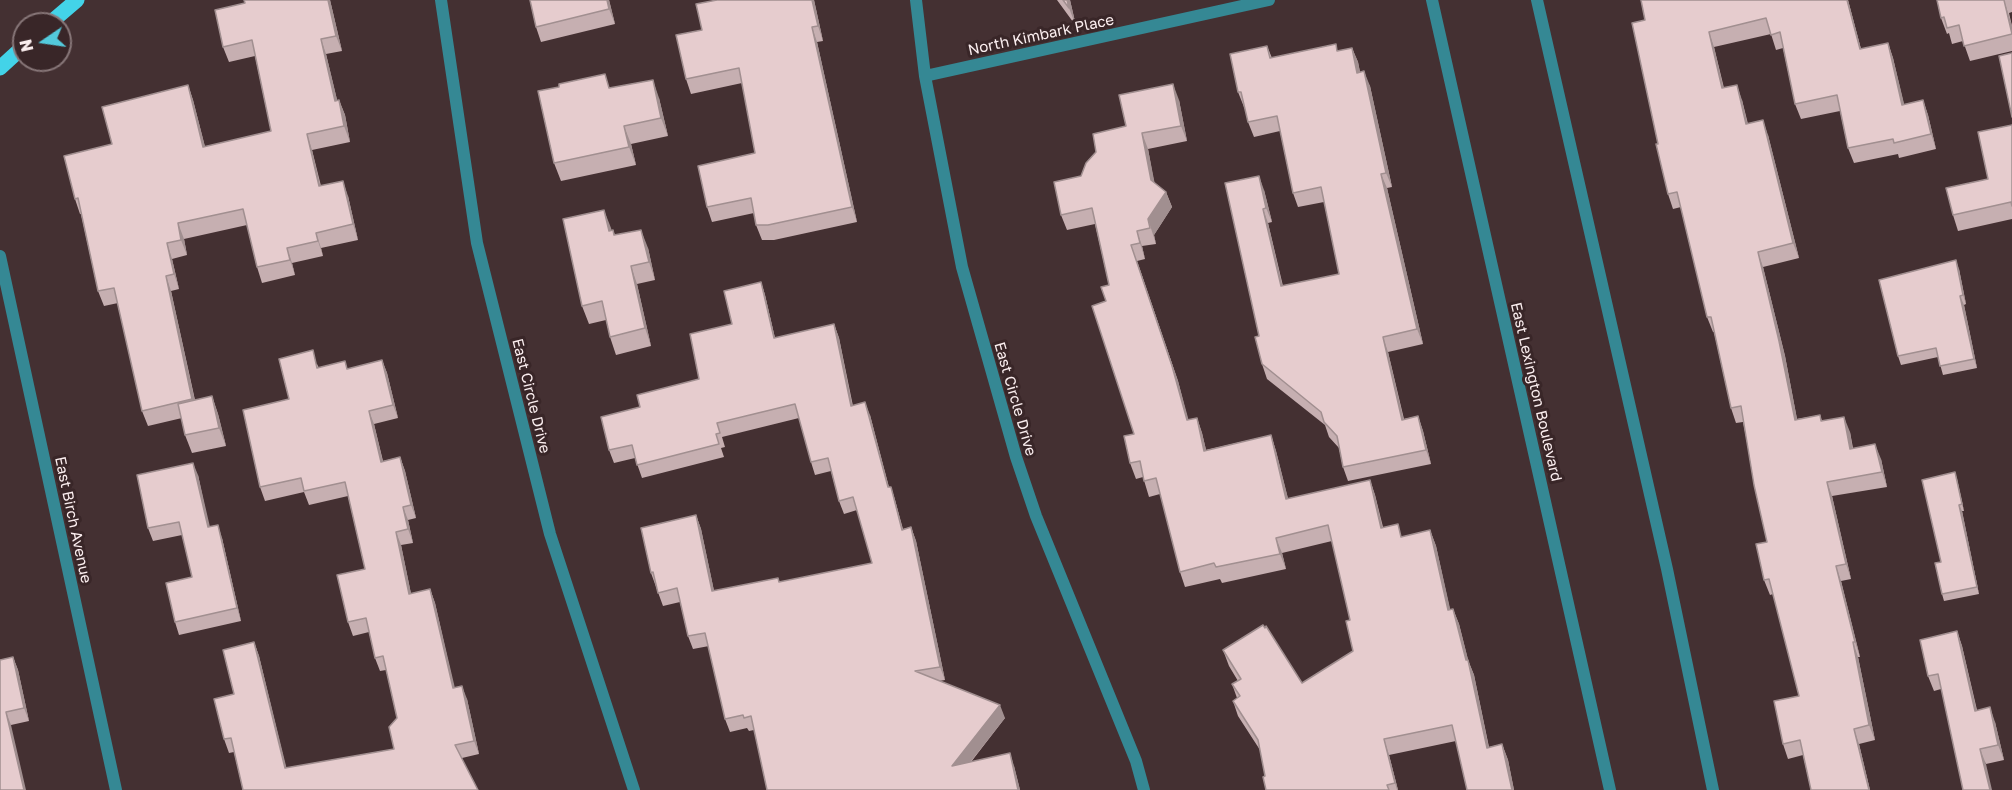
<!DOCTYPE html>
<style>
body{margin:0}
#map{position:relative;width:2012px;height:790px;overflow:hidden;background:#443032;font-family:"Golos Text",sans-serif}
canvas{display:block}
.north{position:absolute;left:12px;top:12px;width:60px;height:60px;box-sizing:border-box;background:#392628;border:2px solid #877678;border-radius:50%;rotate:257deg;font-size:16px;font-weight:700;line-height:24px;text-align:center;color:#fbeeef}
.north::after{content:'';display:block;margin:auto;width:21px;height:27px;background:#53cadc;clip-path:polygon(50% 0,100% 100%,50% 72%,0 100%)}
</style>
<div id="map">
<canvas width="2012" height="790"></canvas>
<div class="north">N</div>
</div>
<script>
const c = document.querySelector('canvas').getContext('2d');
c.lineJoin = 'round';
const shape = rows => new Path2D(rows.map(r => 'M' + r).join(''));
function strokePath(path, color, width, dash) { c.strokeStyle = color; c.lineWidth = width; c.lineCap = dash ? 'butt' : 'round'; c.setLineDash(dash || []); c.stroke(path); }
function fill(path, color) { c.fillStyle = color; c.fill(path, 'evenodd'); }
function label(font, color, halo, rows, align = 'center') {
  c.font = font + ' "Golos Text",sans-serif'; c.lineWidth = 6; c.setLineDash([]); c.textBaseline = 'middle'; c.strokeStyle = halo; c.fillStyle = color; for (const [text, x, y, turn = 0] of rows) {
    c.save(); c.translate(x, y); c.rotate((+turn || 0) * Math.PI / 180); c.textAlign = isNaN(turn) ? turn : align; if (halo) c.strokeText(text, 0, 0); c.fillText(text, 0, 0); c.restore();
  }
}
strokePath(shape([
 [441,0,477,243,550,534,634,790],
 [916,0,925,76,962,267,1016,457,1036,516,1136,761,1144,790],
 [1432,0,1610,790],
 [1537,0,1667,569,1713,790],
 [925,76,1269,0],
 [0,256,116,790]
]), '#358894', 12);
strokePath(shape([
 [49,24,77,0],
 [0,68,24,46]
]), '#43d3e8', 15);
fill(shape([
 [330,0,342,51,326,54,337,100,339,100,345,115,350,142,312,150,321,186,348,196,358,240,321,248,323,256,292,263,295,275,262,283,257,267,247,225,184,239,187,255,172,259,179,289,171,291,195,400,212,396,218,414,226,446,192,453,185,435,182,418,148,426,142,411,118,303,104,306,98,291,81,214,80,214,75,199,112,144,188,85,193,100,205,147,271,131,255,56,229,62,223,47],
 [530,0,609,0,615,24,541,42,536,27],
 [717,0,814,0,823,41,817,42,857,222,774,240,762,240,756,225,754,213,712,222,707,207,755,153,742,83,691,94,686,79,702,30],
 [1057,0,1070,0,1076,26],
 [1848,0,1861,49,1888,43,1893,58,1904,105,1923,100,1928,115,1936,149,1899,158,1898,154,1854,163,1848,148,1840,111,1801,119,1795,104,1783,48,1776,50,1771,34,1714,47,1724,88,1742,100,1748,124,1768,135,1799,258,1763,267,1785,356,1797,419,1820,415,1822,421,1850,432,1853,448,1881,459,1887,487,1832,496,1851,579,1841,581,1860,657,1858,657,1875,740,1859,744,1870,790,1811,790,1803,755,1788,759,1783,744,1799,696,1773,594,1770,595,1764,580,1767,542,1743,422,1736,423,1731,408,1714,332,1713,332,1707,317,1681,207,1673,209,1668,194,1658,144,1645,20],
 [1937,0,2012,0,2012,12,2009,13,2012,26,2012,51,1970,61,1963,41,1952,44,1949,33,1947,34,1941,18],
 [1267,46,1272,58,1338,51,1352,48,1358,62,1360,72,1370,86,1392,187,1387,188,1423,344,1388,352,1404,419,1418,416,1423,431,1431,464,1348,481,1343,467,1339,448,1329,437,1325,425,1267,379,1262,364,1259,336,1225,183,1264,190,1272,222,1268,223,1283,286,1339,274,1324,202,1298,207,1293,193,1280,131,1254,137,1248,122,1245,107,1244,107,1238,92],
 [610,88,659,98,668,136,631,144,636,165,561,181,554,163],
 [1179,100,1187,141,1148,149,1154,182,1166,192,1172,207,1154,235,1156,244,1142,246,1145,259,1137,261,1178,381,1188,420,1197,418,1202,433,1206,450,1271,435,1276,451,1288,499,1370,480,1375,495,1383,527,1403,537,1430,530,1436,546,1450,610,1453,609,1459,624,1468,660,1474,675,1489,747,1502,744,1508,760,1514,790,1467,790,1456,741,1389,755,1398,790,1266,790,1265,776,1260,750,1238,716,1233,701,1237,698,1232,684,1238,681,1229,666,1223,650,1302,683,1353,651,1350,620,1332,541,1282,553,1286,569,1222,583,1220,579,1185,587,1180,572,1160,494,1149,497,1143,477,1136,479,1130,463,1134,434,1106,301,1109,285,1095,224,1067,230,1061,215,1081,176,1126,126],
 [2012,125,2012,219,1958,231,1953,215,1988,179],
 [611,230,613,230,615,235,648,248,655,280,637,284,651,346,616,355,610,337,606,320,589,324,582,306],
 [1959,269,1966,304,1964,305,1977,368,1943,375,1938,357,1901,365,1898,356],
 [761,282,765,295,775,338,834,324,839,338,853,406,870,415,889,487,891,487,895,500,903,529,911,527,916,541,945,680,939,681,1005,718,971,762,1014,766,1020,790,754,730,749,731,747,728,730,732,725,719,709,646,693,649,688,636,680,602,663,606,651,573,696,515,701,529,714,591,780,582,872,563,857,510,844,514,839,501,831,471,815,475,811,462,799,418,722,437,725,447,721,448,724,457,642,478,635,458,614,463,609,450,640,407,699,379,732,324],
 [382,360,387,373,398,418,374,424,383,461,400,457,405,471,416,518,408,520,413,543,401,545,411,594,430,589,435,603,454,687,467,699,479,754,462,758,243,790,234,752,229,753,224,739,234,694,254,642,259,656,286,768,394,749,397,718,386,670,380,671,375,658,369,632,353,636,348,622,365,569,348,496,309,505,304,492,265,501,260,487,289,399,317,364,319,368,348,369],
 [198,475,209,527,222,538,241,621,179,635,175,622,192,577,182,535,153,541,148,528],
 [1957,479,1964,511,1962,511,1979,594,1944,601,1942,594,1941,562],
 [1957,631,1962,646,1977,710,1995,722,2004,760,1986,764,1941,689,1934,691,1928,676],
 [13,657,18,670,29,721,11,725,0,790,0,660]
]), '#c6afb1');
fill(shape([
 [328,0,330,0,342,51,336,36],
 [607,0,609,0,615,24,609,9],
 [812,0,814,0,823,41,818,26],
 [1067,0,1070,0,1076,26,1069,8],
 [1847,0,1848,0,1865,64,1860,49],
 [2004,0,2012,26,2012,33],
 [812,27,817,42,857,222,852,207],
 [1709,32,1714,47,1727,103,1722,88],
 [321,39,326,54,341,116,335,101],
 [1888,43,1893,58,1908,120,1902,105],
 [1352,48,1358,62,1363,87,1357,73],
 [1364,71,1370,86,1392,187,1386,173],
 [653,80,659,98,668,136,661,118],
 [1173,84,1179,100,1187,141,1181,126],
 [188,85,193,100,209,162,203,147],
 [1737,85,1742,100,1751,139,1746,124],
 [339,100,345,115,350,142,344,126],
 [1923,100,1928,115,1936,149,1931,134],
 [1763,120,1768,135,1799,258,1793,243],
 [624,126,631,144,636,165,629,147],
 [1142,133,1148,149,1157,195,1151,180],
 [307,134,312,150,324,202,319,186],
 [1381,174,1387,188,1423,344,1417,329],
 [1259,176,1264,190,1272,222,1266,208],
 [343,181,348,196,358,240,353,224],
 [1166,192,1172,207,1154,235,1156,244,1148,219],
 [1263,209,1268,223,1286,301,1281,286],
 [604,210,611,228,616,248,609,231],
 [178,223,184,239,187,255,181,240],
 [641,230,648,248,655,280,649,262],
 [1137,231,1142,246,1145,259,1140,243],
 [316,233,321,248,323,256,318,241],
 [167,243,172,259,179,289,174,274],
 [287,248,292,263,295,275,290,260],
 [1758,252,1763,267,1785,356,1800,435,1795,420],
 [1956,260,1959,269,1966,304,1963,295],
 [1137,261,1178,381,1193,436,1187,420],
 [631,266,637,284,651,346,645,328],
 [166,276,171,291,198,415,192,399],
 [761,282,765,295,778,351,774,338],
 [1960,296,1964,305,1977,368,1974,359],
 [834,324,839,338,855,419,851,406],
 [1383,337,1388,352,1407,434,1402,420],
 [382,360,387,373,398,418,393,405],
 [212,396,218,414,226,446,219,428],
 [865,402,870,415,892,500,888,487],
 [369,411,374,424,386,475,381,462],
 [1418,416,1423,431,1431,464,1426,450],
 [1844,417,1850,432,1855,464,1850,449],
 [1197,418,1202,433,1210,466,1204,451],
 [1271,435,1276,451,1292,514,1286,499],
 [1875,444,1881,459,1887,487,1882,472],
 [400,457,405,471,416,518,411,505],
 [193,463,198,475,213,540,208,527],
 [1955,472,1957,479,1964,511,1962,504],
 [1370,480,1375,495,1386,543,1381,528],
 [1827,482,1832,496,1851,579,1846,564],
 [891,487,895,500,906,543,902,530],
 [1959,505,1962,511,1979,594,1977,587],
 [403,507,408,520,413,543,408,529],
 [696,515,701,529,717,605,712,591],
 [218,525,222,538,241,621,237,608],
 [911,527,916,541,945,680,940,667],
 [1430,530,1436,546,1454,626,1448,610],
 [396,532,401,545,414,608,409,594],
 [1276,538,1282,553,1286,569,1280,554],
 [1836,566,1841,581,1860,657,1855,642],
 [430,589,435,603,458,701,453,688],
 [1453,609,1459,624,1471,671,1468,660,1474,675,1492,763,1487,748],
 [1957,631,1962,646,1980,725,1975,711],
 [254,642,259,656,290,782,285,768],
 [1853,642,1858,657,1875,740,1869,725],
 [13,657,18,670,29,721,24,708],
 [462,686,467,699,479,754,474,741],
 [1000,705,1005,718,957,779,952,766],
 [1990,707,1995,722,2004,760,1998,745],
 [6,712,11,725,26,790,24,790],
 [1854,729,1859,744,1870,790,1869,790],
 [1384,739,1389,755,1398,790,1397,790,1395,783],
 [1502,744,1508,760,1514,790,1512,790],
 [1980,749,1986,764,1992,790,1990,790],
 [1010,753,1014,766,1020,790,1018,790]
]), '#a18f90');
const building = shape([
 [244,0,328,0,336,36,321,39,335,101,339,100,344,126,307,134,319,186,343,181,353,224,316,233,318,241,287,248,290,260,257,267,243,209,178,223,181,240,167,243,174,274,166,276,192,399,142,411,114,288,98,291,78,198,75,199,64,156,112,144,102,107,188,85,203,147,271,131,252,40,223,47,215,10,245,3,244,0],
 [530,0,607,0,609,9,536,27,530,0],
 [717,0,812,0,818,26,812,27,852,207,768,225,756,225,751,198,707,207,698,166,755,153,739,68,686,79,676,35,702,30,696,4,717,0],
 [1063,0,1067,0,1069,8,1063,0],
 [1641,0,1847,0,1860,49,1888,43,1902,105,1923,100,1931,134,1894,143,1893,139,1848,148,1837,95,1795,104,1780,32,1771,35,1766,18,1709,32,1722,88,1737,85,1746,124,1763,120,1793,243,1758,252,1779,341,1795,420,1820,415,1821,421,1844,417,1850,449,1875,444,1882,472,1827,482,1846,564,1836,566,1855,642,1853,642,1869,725,1854,729,1869,790,1811,790,1800,740,1783,744,1774,701,1799,696,1769,579,1764,580,1756,544,1767,542,1754,485,1741,406,1731,408,1711,317,1707,317,1677,192,1668,194,1656,144,1658,144,1632,23,1645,20,1641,0],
 [1937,0,2004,0,2012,34,1964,46,1959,25,1947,28,1944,17,1941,18,1937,0],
 [1336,44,1337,51,1352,48,1357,73,1364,71,1386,173,1381,174,1417,329,1383,337,1402,420,1418,416,1426,450,1343,467,1337,436,1324,422,1321,412,1262,364,1255,337,1259,336,1225,183,1259,176,1266,208,1263,209,1281,286,1339,274,1321,187,1293,193,1277,116,1248,122,1241,92,1238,92,1230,54,1267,46,1270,58,1336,44],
 [2012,53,2012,117,1999,56,2012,53],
 [605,74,609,88,653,80,661,118,624,126,629,147,554,163,538,91,559,87,559,84,605,74],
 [1173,84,1181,126,1142,133,1151,180,1166,192,1148,219,1150,228,1137,231,1140,243,1131,245,1172,366,1187,420,1197,418,1204,451,1271,435,1286,499,1370,480,1381,528,1398,524,1401,537,1430,530,1448,610,1453,609,1466,660,1468,660,1487,748,1502,744,1512,790,1467,790,1452,725,1384,739,1395,783,1387,785,1389,790,1266,790,1263,777,1265,776,1258,740,1233,701,1240,696,1232,684,1241,679,1223,650,1263,625,1265,628,1266,626,1302,683,1353,651,1346,621,1350,620,1328,525,1276,538,1280,554,1216,567,1214,563,1180,572,1156,478,1144,481,1140,461,1130,463,1124,436,1134,434,1092,306,1106,301,1101,287,1109,285,1092,208,1061,215,1054,182,1081,176,1086,163,1096,152,1093,134,1126,126,1119,95,1173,84],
 [2012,125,2012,206,2011,202,1953,215,1946,188,1988,179,1978,132,2012,125],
 [604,210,609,231,613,230,614,235,641,230,649,262,631,266,645,328,610,337,602,301,582,306,563,219,604,210],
 [1956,260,1963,295,1960,296,1974,359,1940,366,1936,348,1898,356,1879,280,1956,260],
 [761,282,774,338,834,324,851,406,865,402,888,487,891,487,902,530,911,527,940,667,915,671,1000,705,952,766,1010,753,1018,790,767,790,751,716,744,718,743,715,725,719,705,633,688,636,677,588,658,593,653,572,651,573,641,528,696,515,712,591,778,578,779,582,872,563,853,497,839,501,828,458,811,462,795,404,717,423,720,433,716,434,719,444,637,465,632,445,609,450,601,417,640,407,637,395,699,379,690,334,732,324,724,291,761,282],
 [313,350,317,368,345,361,347,369,382,360,393,405,369,411,381,462,400,457,411,505,403,507,408,529,396,532,409,594,430,589,453,688,462,686,474,741,455,745,478,790,243,790,231,738,224,739,214,699,234,694,223,650,254,642,285,768,394,749,389,727,397,718,383,656,375,658,366,618,348,622,337,575,365,569,345,482,304,491,301,478,260,487,243,410,289,399,279,359,313,350],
 [212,396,219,428,185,435,178,404,212,396],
 [193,463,208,527,218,525,237,608,175,622,166,583,192,577,179,522,148,528,137,475,193,463],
 [1955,472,1962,504,1959,505,1977,587,1942,594,1935,563,1941,562,1922,480,1955,472],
 [1957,631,1975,711,1990,707,1998,745,1980,749,1990,790,1963,790,1938,674,1928,676,1920,640,1957,631],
 [13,657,24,708,6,712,24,790,0,790,0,660,13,657]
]);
fill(building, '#e6ccce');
strokePath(building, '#a18f90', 1.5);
label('15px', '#fbeeef', '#392628', [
 ["North Kimbark Place",1041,35,-12],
 ["East Lexington Boulevard",1536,392,77],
 ["East Circle Drive",531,396,76],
 ["East Circle Drive",1015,399,74],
 ["East Birch Avenue",73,520,78]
]);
</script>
